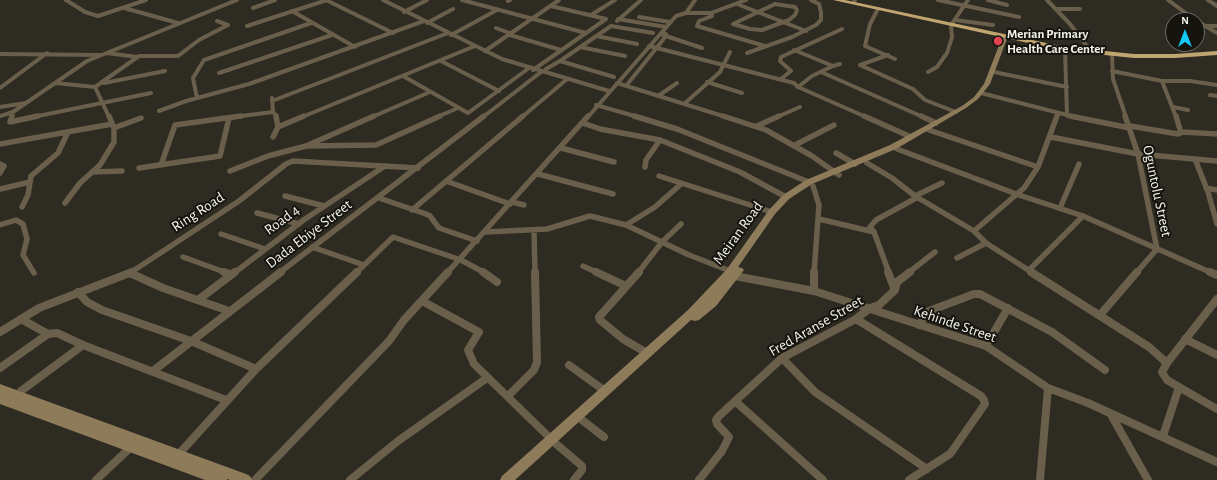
<!DOCTYPE html>
<style>
body{margin:0}
#map{position:relative;width:1217px;height:480px;overflow:hidden;background:#2e2b22;font-family:"Alegreya Sans",sans-serif}
canvas{display:block}
.north{position:absolute;left:1165px;top:12px;width:40px;height:40px;box-sizing:border-box;background:#15140f;border:1px solid #6e6d67;border-radius:50%;rotate:0deg;font-size:11px;font-weight:700;line-height:16px;text-align:center;color:#f4f3ec}
.north::after{content:'';display:block;margin:auto;width:14px;height:18px;background:#14cafb;clip-path:polygon(50% 0,100% 100%,50% 72%,0 100%)}
</style>
<div id="map">
<canvas width="1217" height="480"></canvas>
<div class="north">N</div>
</div>
<script>
const c = document.querySelector('canvas').getContext('2d');
c.lineJoin = 'round';
const shape = rows => new Path2D(rows.map(r => 'M' + r).join(''));
function strokePath(path, color, width, dash) { c.strokeStyle = color; c.lineWidth = width; c.lineCap = dash ? 'butt' : 'round'; c.setLineDash(dash || []); c.stroke(path); }
function fill(path, color) { c.fillStyle = color; c.fill(path, 'evenodd'); }
function label(font, color, halo, rows, align = 'center') {
  c.font = font + ' "Alegreya Sans",sans-serif'; c.lineWidth = 4; c.setLineDash([]); c.textBaseline = 'middle'; c.strokeStyle = halo; c.fillStyle = color; for (const [text, x, y, turn = 0] of rows) {
    c.save(); c.translate(x, y); c.rotate((+turn || 0) * Math.PI / 180); c.textAlign = isNaN(turn) ? turn : align; if (halo) c.strokeText(text, 0, 0); c.fillText(text, 0, 0); c.restore();
  }
}
strokePath(shape([
 [66,0,85,12,98,16,146,0],
 [326,0,393,33],
 [383,0,502,59,609,91],
 [462,0,586,33],
 [938,0,1019,17],
 [988,0,1007,5],
 [1047,0,1070,24,1089,49],
 [1168,0,1195,20],
 [1208,0,1217,6],
 [508,1,510,0],
 [854,2,855,0],
 [737,4,806,31],
 [775,4,795,7,797,10,795,15,789,20,762,30,750,29,733,24,775,4],
 [124,8,178,23],
 [253,8,275,0],
 [878,9,870,24,865,46,895,59],
 [1056,9,1080,9],
 [292,11,355,47],
 [404,12,427,0],
 [686,13,695,0],
 [591,15,615,0],
 [712,16,699,21,697,26,765,46],
 [639,17,670,22],
 [618,19,666,27],
 [955,20,993,25],
 [617,21,641,0],
 [1197,21,1217,33],
 [427,23,453,9],
 [247,26,327,0],
 [1205,26,1217,26],
 [496,28,512,34],
 [451,35,497,10],
 [510,35,561,50],
 [663,35,702,48],
 [596,36,637,44],
 [649,46,794,83,798,87,866,117],
 [580,47,625,56],
 [1065,49,1067,116],
 [794,50,833,66,840,64],
 [485,51,559,0],
 [107,53,137,57],
 [747,53,792,37,816,25,821,20,821,12,819,4,811,0],
 [0,54,100,55],
 [1112,54,1113,79,1126,117],
 [888,55,860,65,913,89,925,100,956,112],
 [441,61,499,91],
 [546,69,560,61],
 [533,70,606,19,551,6],
 [1112,71,1162,81,1190,81,1217,85],
 [821,72,923,117],
 [928,72,937,67,947,53,952,37,951,25,968,0],
 [994,72,1067,87],
 [219,73,332,35],
 [403,76,468,113,529,68],
 [614,77,560,61,611,26,653,33],
 [781,79,791,71,780,61,781,57,842,29],
 [1162,81,1176,117],
 [707,82,742,93],
 [55,83,95,87,109,117],
 [104,83,165,71],
 [617,83,726,117],
 [626,86,666,36,666,34,662,32],
 [95,87,139,56,178,56,199,40,228,25,217,21],
 [798,87,812,76,833,66],
 [0,88,47,53],
 [981,93,1075,117],
 [1210,95,1217,96],
 [658,96,677,83],
 [197,98,193,78,204,60,311,23],
 [272,98,273,112,277,117],
 [272,101,448,33],
 [684,104,720,72,730,52],
 [596,105,638,117],
 [0,107,26,103],
 [1173,107,1188,110],
 [159,111,186,101,249,84,424,21],
 [0,116,13,112],
 [11,117,13,112,87,61,237,0],
 [33,117,151,93],
 [233,117,273,112],
 [302,117,475,46],
 [372,117,430,92],
 [437,117,458,108],
 [483,117,541,72],
 [522,117,566,80],
 [588,117,676,16,686,13,711,13,746,0],
 [777,117,800,107],
 [1057,117,1058,114]
]), '#6a5f4a', 4);
strokePath(shape([
 [12,116,10,122,38,116],
 [634,116,677,129,809,182],
 [723,116,766,130,812,156,839,175],
 [864,116,911,137],
 [921,116,936,123],
 [1070,116,1130,128],
 [1125,116,1138,154,1157,249,1136,273],
 [583,123,600,129,660,140,740,172,786,197],
 [757,126,779,116],
 [1130,126,1178,134,1181,133,1176,116],
 [278,127,304,116],
 [114,128,141,118],
 [929,130,1038,167],
 [1182,132,1217,134],
 [273,137,278,127,276,116],
 [1051,137,1138,154,1217,161],
 [0,144,112,124],
 [795,145,834,125],
 [307,146,376,145,440,116],
 [561,148,614,162],
 [897,149,1019,195,1083,216,1212,273],
 [836,153,855,164],
 [1195,159,1208,192,1217,224],
 [867,163,892,178,915,196,974,231,986,243,1033,273],
 [0,164,4,166,0,173],
 [161,165,175,125,241,116],
 [645,167,646,160,660,140],
 [139,168,220,156,229,118],
 [230,171,268,156,306,146,374,116],
 [92,172,122,171],
 [538,174,613,194],
 [659,176,772,212],
 [446,181,510,204],
 [813,186,819,205,814,273],
 [1206,188,1217,190],
 [0,189,30,182],
 [285,196,324,206],
 [915,196,942,183],
 [379,198,426,214,430,216,439,228,477,241],
 [512,202,524,205],
 [65,203,80,183,100,165,114,142,114,128,109,116],
 [22,207,28,195,31,176,58,153,68,132],
 [1060,208,1079,164],
 [412,210,523,116],
 [257,213,299,224],
 [819,219,874,232],
 [0,225,16,220,23,224,27,239,23,255,34,273],
 [626,225,655,207,681,184],
 [534,231,535,273],
 [974,231,1024,188,1038,167,1057,116],
 [486,232,547,229,590,216,626,225,689,255,730,271],
 [221,234,265,249],
 [312,247,364,265],
 [183,257,227,273],
 [957,258,986,243],
 [583,266,598,273],
 [1029,270,1083,216],
 [130,273,239,201,286,164,293,161,418,168],
 [234,273,305,219,385,166],
 [279,273,484,116],
 [356,273,393,237,461,260,485,273],
 [447,273,588,116],
 [638,273,662,242,681,224],
 [889,273,874,232,870,227,876,220,918,197],
 [908,273,935,252]
]), '#6a5f4a', 5.5);
strokePath(shape([
 [224,272,230,274],
 [483,272,497,282],
 [596,272,626,286],
 [639,272,599,317,600,320,623,339,647,353],
 [814,272,814,291],
 [1031,272,1149,347,1167,363,1162,372,1167,380,1217,409],
 [1210,272,1217,275],
 [130,273,163,288,229,311],
 [735,276,814,291,986,346,1048,388,1088,403,1217,462],
 [895,290,897,282,910,272],
 [78,292,87,302,102,310,191,341,256,369],
 [198,300,235,272],
 [422,301,479,332,468,350,474,364,551,439],
 [1100,315,1137,272],
 [21,319,48,334,57,333,83,345,226,400],
 [856,319,981,396,984,400,985,404,950,454,909,480],
 [919,325,929,311,974,294,980,294,1052,332,1105,370],
 [0,332,39,308,132,272],
 [1185,339,1217,355],
 [986,346,1008,308],
 [782,358,815,392,927,469],
 [1167,363,1217,299],
 [569,365,605,391],
 [0,368,48,334],
 [153,371,281,272],
 [21,391,83,345],
 [508,396,534,370,537,362,535,272],
 [735,401,823,480],
 [1110,413,1148,480],
 [582,420,604,437],
 [1163,436,1179,387],
 [555,443,582,466,582,470,574,480],
 [177,456,256,369,357,272],
 [96,480,131,447],
 [255,480,389,341,404,320,448,272],
 [350,480,398,441,487,378],
 [699,480,722,451,729,437,717,424,716,420,719,416,782,358,856,319,870,308,879,305,895,290,888,272],
 [1040,480,1048,388]
]), '#6a5f4a', 8);
fill(shape([
 [1003,35,1008,36,990,84,978,99,966,108,896,149,812,184,789,199,775,214,738,267,742,268,744,270,716,306,699,320,695,321,691,320,515,480,500,480,502,476,688,310,727,269,769,210,783,195,806,180,890,145,962,106,974,97,984,84,1003,35],
 [0,384,246,474,250,476,252,480,230,480,227,479,227,480,205,480,0,404,0,394,33,406,0,394,0,384]
]), '#8d7b5a');
fill(shape([
 [833,0,845,0,1065,47,1134,54,1175,54,1217,51,1217,55,1175,58,1134,58,1065,51,833,0]
]), '#c1a570');
for (const [x, y, r, color] of [
 [998,41,5,"#e0444e"]
]) { const dot = new Path2D(); dot.arc(x, y, r, 0, 2 * Math.PI); c.fillStyle = color; c.fill(dot); strokePath(dot, '#15140f', 1.5); }
label('bold 13px', '#f4f3ec', '#15140f', [
 ["Merian Primary",1007,34],
 ["Health Care Center",1007,49]
], 'left');
label('15px', '#f4f3ec', '#15140f', [
 ["Oguntolu Street",1157,191,78],
 ["Ring Road",198,212,-33],
 ["Road 4",282,220,-36],
 ["Meiran Road",738,233,-54],
 ["Dada Ebiye Street",309,234,-37],
 ["Kehinde Street",955,324,19],
 ["Fred Aranse Street",816,326,-30]
]);
</script>
